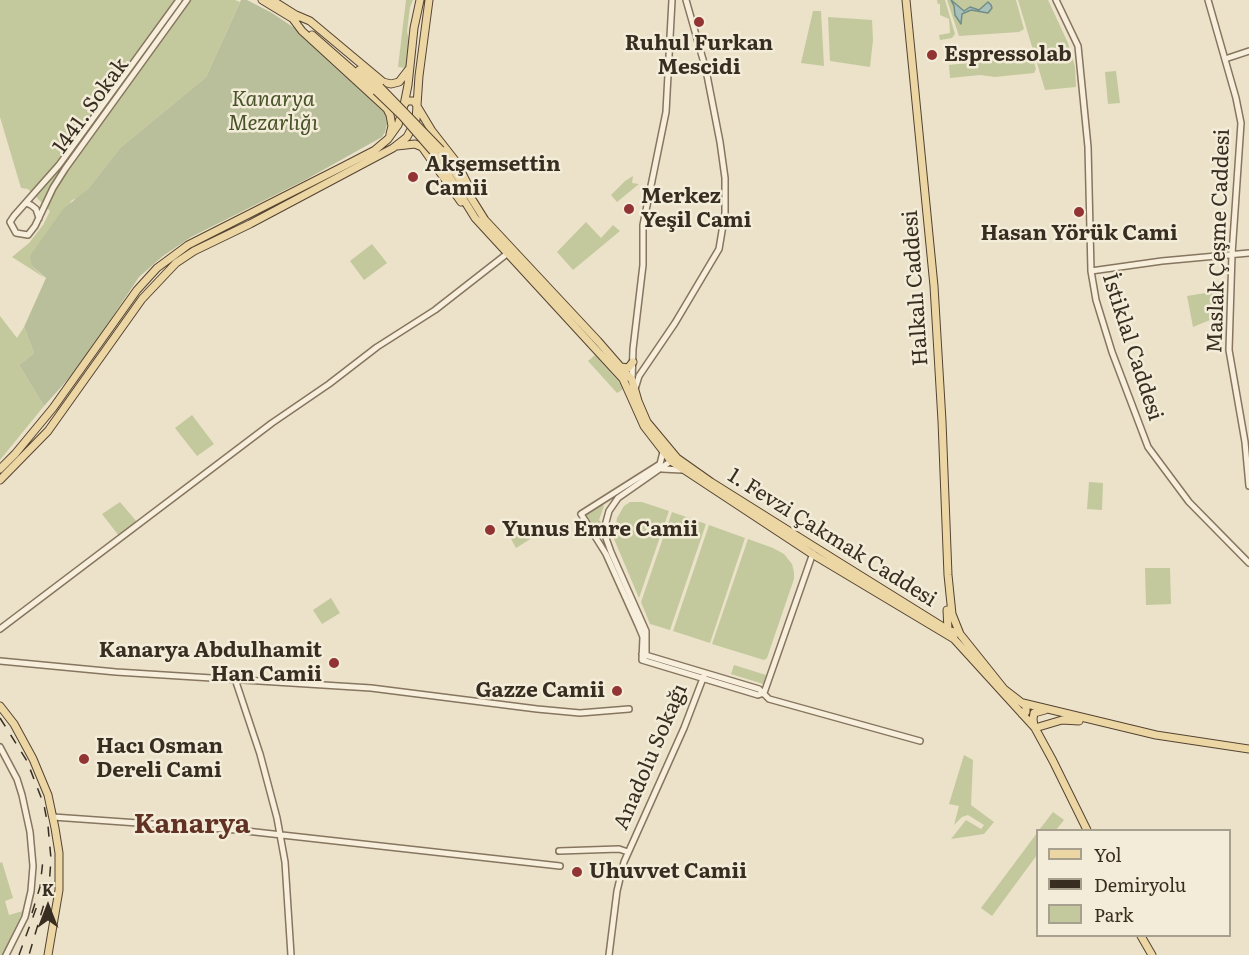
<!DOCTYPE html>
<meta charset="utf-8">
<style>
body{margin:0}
#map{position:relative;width:1249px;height:955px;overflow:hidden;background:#ebe2c9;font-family:Literata,serif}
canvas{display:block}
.legend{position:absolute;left:1036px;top:829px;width:195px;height:108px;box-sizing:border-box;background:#f3ecd8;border:2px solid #a8a08f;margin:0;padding:8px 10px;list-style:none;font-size:18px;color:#382d21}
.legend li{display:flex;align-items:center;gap:12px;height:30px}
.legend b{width:30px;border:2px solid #a8a08f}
.north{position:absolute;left:18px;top:877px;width:60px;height:60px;-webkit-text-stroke:4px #f3ecd8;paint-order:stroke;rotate:0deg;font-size:16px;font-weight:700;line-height:24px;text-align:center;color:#382d21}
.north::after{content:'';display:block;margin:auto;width:21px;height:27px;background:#382d21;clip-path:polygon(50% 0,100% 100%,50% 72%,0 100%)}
</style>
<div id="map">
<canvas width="1249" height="955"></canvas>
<ul class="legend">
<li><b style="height:8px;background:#ebd6a4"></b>Yol</li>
<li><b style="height:8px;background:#382d21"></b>Demiryolu</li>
<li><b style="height:16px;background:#c3c99d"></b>Park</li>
</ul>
<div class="north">K</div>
</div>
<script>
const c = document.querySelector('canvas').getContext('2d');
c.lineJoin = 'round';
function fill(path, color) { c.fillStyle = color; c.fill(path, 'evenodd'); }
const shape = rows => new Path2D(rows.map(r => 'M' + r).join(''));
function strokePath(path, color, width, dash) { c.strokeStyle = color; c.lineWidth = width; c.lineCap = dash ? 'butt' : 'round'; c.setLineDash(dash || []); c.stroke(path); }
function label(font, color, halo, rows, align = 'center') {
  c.font = font + ' Literata,serif'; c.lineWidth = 5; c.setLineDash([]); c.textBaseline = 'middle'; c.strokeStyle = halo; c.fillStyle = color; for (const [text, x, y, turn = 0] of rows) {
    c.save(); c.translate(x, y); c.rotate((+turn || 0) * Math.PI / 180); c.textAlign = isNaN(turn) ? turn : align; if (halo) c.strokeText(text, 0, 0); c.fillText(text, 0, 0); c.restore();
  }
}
fill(shape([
 [0,0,235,0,240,2,206,77,120,148,88,189,79,198,72,200,32,266,45,278,12,257,29,243,43,225,50,211,28,189,21,188,0,117],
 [406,0,413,0,410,7,407,31,409,42,406,68,398,67],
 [937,0,945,0,955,34,952,38,940,40,939,35,950,33,949,19,940,15,940,4,938,4],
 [947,0,1016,0,1024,29,1019,32,959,36],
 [1018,0,1048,0,1068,43,1075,67,1076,87,1045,90],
 [813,11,821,11,824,66,801,63],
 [828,17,872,20,873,40,870,67,830,61],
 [1028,56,1033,59,1036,69,1034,73,995,77,980,75,950,78,949,65],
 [1116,71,1120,103,1108,104,1105,72],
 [633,176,632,183,639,184,617,202,611,195,625,181],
 [586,222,601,238,613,225,620,231,573,270,557,252],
 [372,244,387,263,364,280,350,261],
 [1224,290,1222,315,1193,327,1187,296],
 [0,316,17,338,24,327,34,353,19,365,44,406,0,460],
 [595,355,620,383,623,387,622,390,617,393,588,361],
 [192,415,214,444,197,456,175,428],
 [1089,482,1103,483,1102,510,1087,509],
 [120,502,137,522,119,536,102,514],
 [630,502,642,502,669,511,639,598,614,539,617,518,624,506],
 [601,504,604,506,599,520,601,522,600,538,584,515],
 [672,512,706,524,670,630,650,624,641,602],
 [709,525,745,538,710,643,673,631],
 [525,527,532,538,516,548,510,537],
 [748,539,773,548,784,554,792,564,794,572,794,579,767,658,764,660,712,644],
 [1145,568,1170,568,1171,604,1146,605],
 [331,598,340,613,322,624,313,610],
 [734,665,766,675,763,684,731,674],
 [964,755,973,760,971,805,994,822,984,834,951,839,966,820,981,829,984,825,968,815,962,817,954,825,959,806,949,804],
 [1053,812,1064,820,1056,830,1039,830],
 [1037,833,1037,855,992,916,981,908],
 [2,862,13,898,5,901,9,915,23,911,2,955,0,955,0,863]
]), '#c3c99d');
fill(shape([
 [241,0,247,0,272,13,293,27,384,109,389,117,385,132,382,137,305,180,191,237,163,256,139,277,78,368,44,406,19,365,34,353,24,327,46,278,32,266,30,256,63,209,88,189,120,148,206,77]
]), '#babf9b');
const water = shape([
 [951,0,964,11,970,7,979,10,988,2,991,5,992,8,988,13,971,10,962,14,961,24,955,15,954,6,951,0]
]);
fill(water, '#a9c0ba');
strokePath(water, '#708e87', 1.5);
const minor = shape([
 [179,0,59,165,14,216,10,222,16,233,28,235,35,226,53,188,65,169,187,0],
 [1056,0,1078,46,1088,147,1091,271,1096,300,1112,352,1148,447,1189,502,1249,563],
 [1208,0,1236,98,1241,123,1232,254,1229,350,1245,442,1249,486],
 [1225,59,1249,51],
 [26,203,31,205,36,209,39,218],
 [1091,271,1162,261,1249,253],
 [632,382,633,349,643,265,643,225,666,112,672,0],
 [635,389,639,376,675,323,719,249,725,213,725,178,720,142,706,70,686,0],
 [663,452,660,464,581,514,606,554,638,625,643,637,642,660,758,695,764,693],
 [662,469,682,470],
 [0,629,272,423,329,384,377,347,435,310,508,253],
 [642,654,759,689,769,699,920,741],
 [646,656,646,631,611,552,606,538,605,526,609,511,618,498,671,461],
 [0,661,116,672,371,688,537,709,580,713,629,709],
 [235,679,260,754,277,818,285,862,291,955],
 [764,693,813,553],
 [0,747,17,779,22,795,30,832,33,866,31,891,25,917,6,955],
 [53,817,237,830,560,866],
 [559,851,619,849,628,852],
 [609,955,617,891,624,862,684,728,705,673]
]);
const major = shape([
 [262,0,295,20],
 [272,0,299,17],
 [906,0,934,286,942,421,948,575,952,614,960,634,1004,689,1026,706,1026,712,1022,714],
 [296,15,310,21,383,82,391,84,399,82,409,69],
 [293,19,302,31,387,109,390,115,392,126,390,134],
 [312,35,376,91],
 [359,70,380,87],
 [404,105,407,101,414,101,432,131,457,163,469,187],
 [397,146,415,144,422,147,461,202],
 [441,150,485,220,598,341,632,380,638,401,647,422,677,458,711,482,813,546,948,630,960,634],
 [436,155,475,218,623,379,644,426,671,461,812,554,954,639],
 [621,367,628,368,633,362],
 [0,469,15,454,53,408,137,290,157,268,188,245,344,166,375,150,388,139,398,125,404,105,408,85,414,28,420,0],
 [0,480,48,431,142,299,176,263,194,251,250,224,393,148,407,137,416,120,419,76,429,0],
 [947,610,948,630,954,639,1035,728,1053,761,1087,830],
 [1023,703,1156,735,1249,749],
 [0,706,14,724,33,759,48,795,55,828,59,853,59,890,48,955],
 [1034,726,1033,719,1034,713,1045,710],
 [1035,728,1062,720,1079,721],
 [1141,936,1152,955]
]);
strokePath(minor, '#86755f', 8);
strokePath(major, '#554332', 9);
strokePath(minor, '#f7efdc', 5);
strokePath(major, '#ebd6a4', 7);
strokePath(shape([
 [0,718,27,761,44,805,48,826,51,859,49,887,29,955],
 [32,913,40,887,43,860],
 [19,955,37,906]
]), '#382d21', 1.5, [10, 10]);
const majorBridge = shape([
 [380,87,441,150],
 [376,91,402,116,436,155]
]);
strokePath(majorBridge, '#554332', 9, []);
strokePath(majorBridge, '#ebd6a4', 7);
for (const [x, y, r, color] of [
 [699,22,6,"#913433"],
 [932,55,6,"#913433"],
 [413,177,6,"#913433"],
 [629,209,6,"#913433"],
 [1079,212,6,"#913433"],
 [490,530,6,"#913433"],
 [334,663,6,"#913433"],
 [617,691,6,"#913433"],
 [84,759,6,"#913433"],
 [577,872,6,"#913433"]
]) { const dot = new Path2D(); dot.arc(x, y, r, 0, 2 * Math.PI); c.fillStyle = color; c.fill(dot); strokePath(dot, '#f3ecd8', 2); }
label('bold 21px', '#382d21', '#f3ecd8', [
 ["Ruhul Furkan",699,44,"center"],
 ["Mescidi",699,68,"center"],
 ["Espressolab",944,55],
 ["Akşemsettin",425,165],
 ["Camii",425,189],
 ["Merkez",641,197],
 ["Yeşil Cami",641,221],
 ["Hasan Yörük Cami",1079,234,"center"],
 ["Yunus Emre Camii",502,530],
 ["Kanarya Abdulhamit",322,651,"right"],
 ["Han Camii",322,675,"right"],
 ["Gazze Camii",605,691,"right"],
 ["Hacı Osman",96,747],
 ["Dereli Cami",96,771],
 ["Uhuvvet Camii",589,872]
], 'left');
label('italic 21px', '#485329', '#f3ecd8', [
 ["Kanarya",273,100],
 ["Mezarlığı",273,124]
]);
label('21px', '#382d21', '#f3ecd8', [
 ["1441. Sokak",91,106,-54],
 ["Maslak Çeşme Caddesi",1219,241,-88],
 ["Halkalı Caddesi",916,288,-94],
 ["İstiklal Caddesi",1132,347,72],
 ["1. Fevzi Çakmak Caddesi",832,538,32],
 ["Anadolu Sokağı",651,757,-67]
]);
label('bold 27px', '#613224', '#f3ecd8', [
 ["Kanarya",192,825]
]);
</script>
